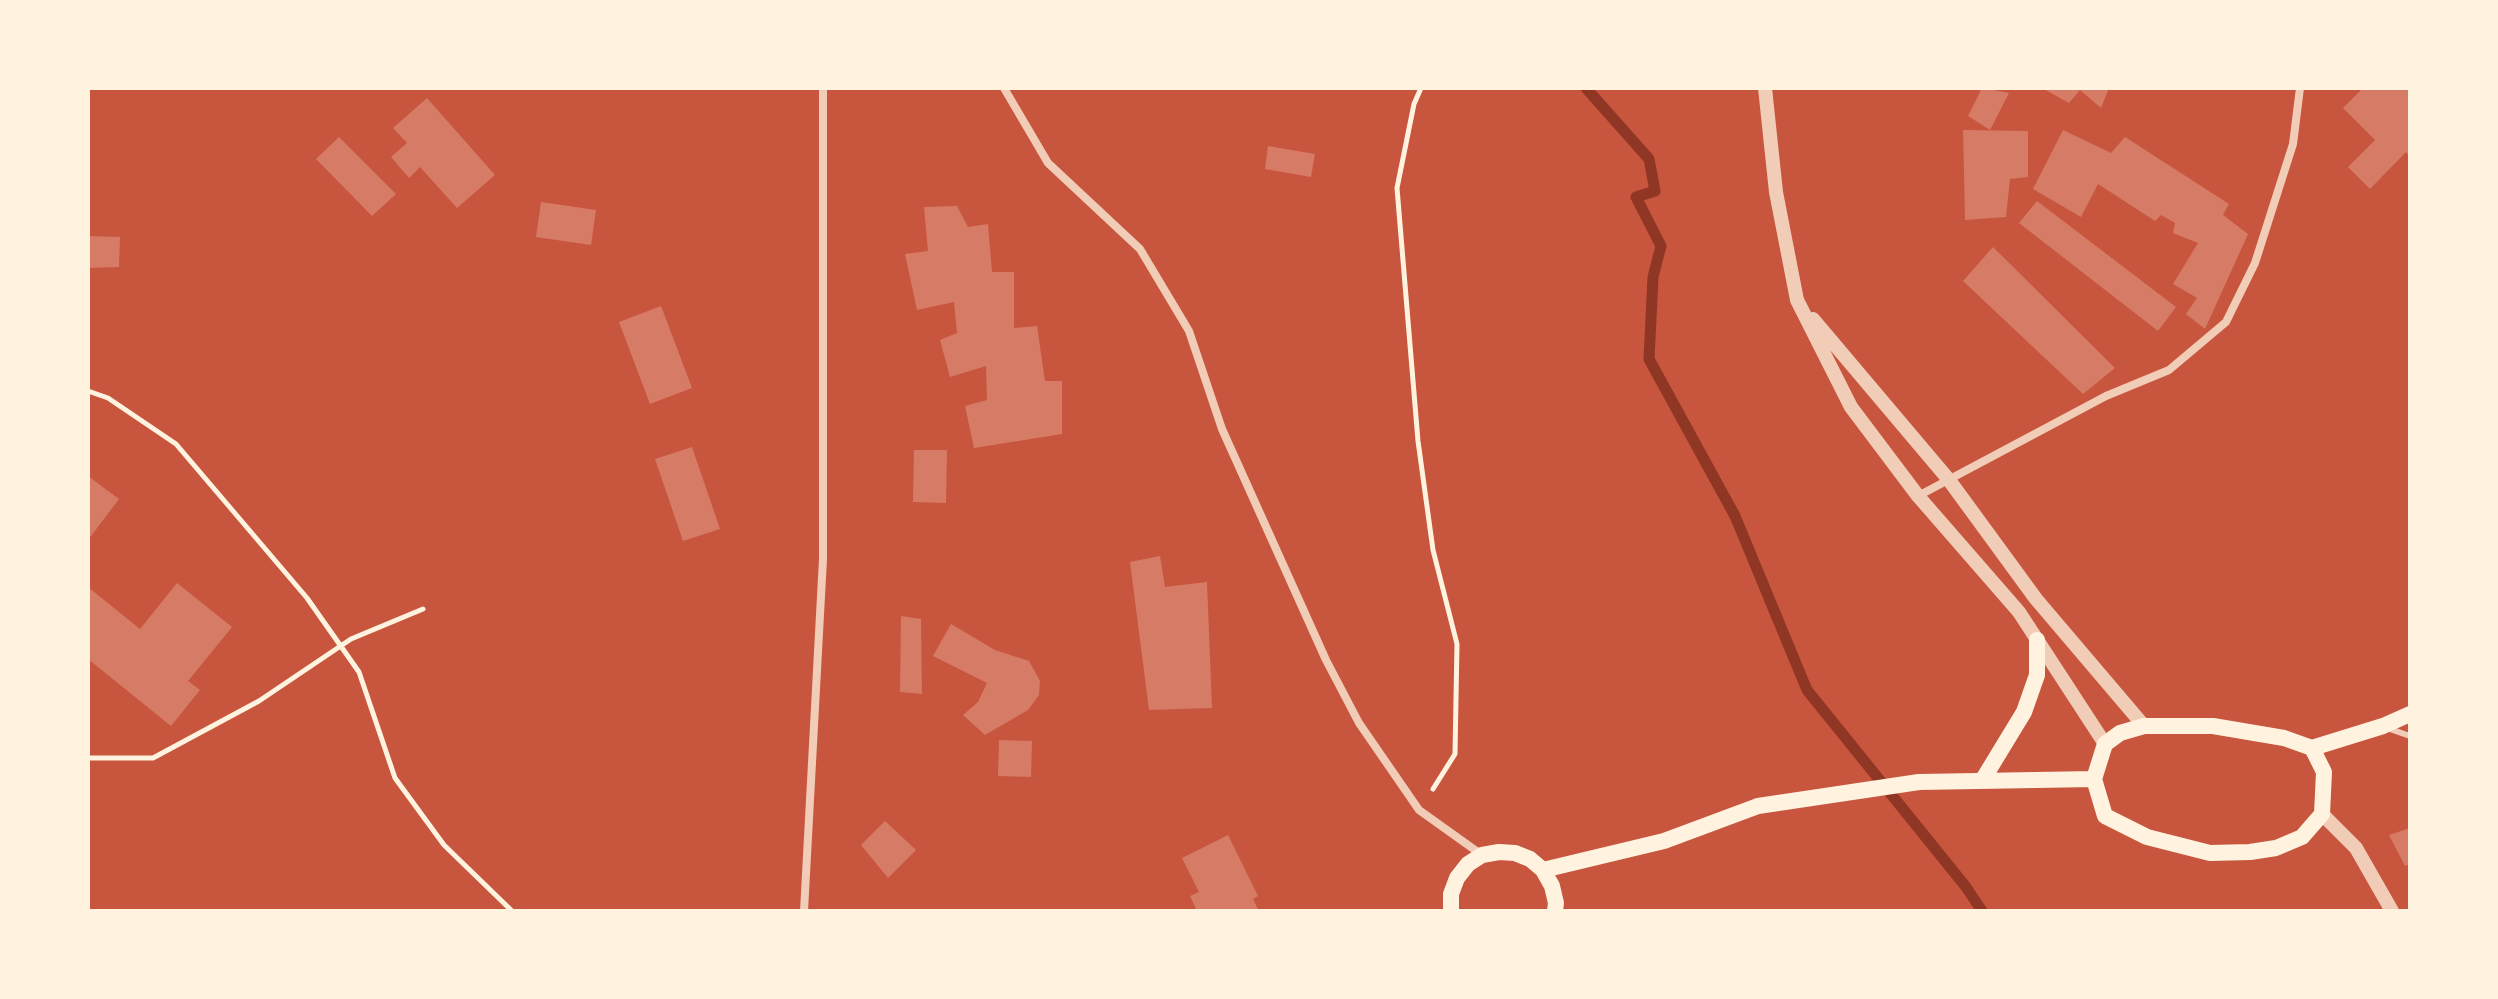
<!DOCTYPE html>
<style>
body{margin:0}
#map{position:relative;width:2498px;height:999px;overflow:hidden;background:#c8553d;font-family:Manrope,sans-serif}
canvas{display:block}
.frame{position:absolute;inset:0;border:90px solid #fff3e0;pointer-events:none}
</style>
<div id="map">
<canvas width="2498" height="999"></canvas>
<div class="frame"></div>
</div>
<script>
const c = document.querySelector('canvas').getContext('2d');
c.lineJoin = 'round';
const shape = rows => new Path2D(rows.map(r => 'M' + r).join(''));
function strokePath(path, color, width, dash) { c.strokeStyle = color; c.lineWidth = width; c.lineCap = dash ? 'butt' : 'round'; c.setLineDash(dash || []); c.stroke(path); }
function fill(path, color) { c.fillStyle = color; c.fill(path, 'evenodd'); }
strokePath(shape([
 [1586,88,1649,159,1655,191,1636,197,1661,246,1653,277,1649,359,1735,516,1807,690,1966,887,1982,911]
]), '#8f3625', 11);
fill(shape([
 [1982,88,2009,93,1990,130,1968,116],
 [2042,88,2109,88,2101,108,2080,90,2069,103],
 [2363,88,2410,88,2410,157,2406,152,2370,189,2348,167,2375,140,2343,108],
 [427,98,495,175,457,208,420,167,409,178,391,157,407,143,393,128],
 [1963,130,2028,131,2028,177,2010,179,2006,217,1965,220],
 [2063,130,2111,153,2125,137,2229,204,2223,215,2248,234,2205,329,2186,314,2197,298,2173,284,2198,243,2173,233,2175,223,2161,215,2155,221,2098,184,2081,217,2033,189],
 [339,137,396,194,372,216,316,159],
 [1268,146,1315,154,1311,177,1265,169],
 [2037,201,2176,307,2158,331,2019,223],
 [541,202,596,210,591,245,536,237],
 [957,206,968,227,988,224,992,272,1014,272,1014,328,1037,326,1045,381,1062,381,1062,434,974,448,965,406,987,400,986,366,950,377,940,340,957,333,954,302,917,310,905,254,928,251,924,207],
 [88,236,120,237,119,267,88,268],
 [1993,247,2115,368,2083,394,1963,281],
 [661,306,692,388,650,404,619,322],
 [692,447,720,529,683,541,655,459],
 [914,450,947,450,946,503,913,502],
 [88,476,119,499,88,540],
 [1160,556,1165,587,1207,582,1212,708,1149,710,1130,562],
 [177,583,232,627,188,681,200,690,171,726,88,659,88,587,140,629],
 [901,616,921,619,922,694,900,692],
 [951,624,995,650,1029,661,1040,681,1039,695,1028,710,985,735,963,715,978,702,987,683,933,656],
 [999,740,1032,741,1031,777,998,776],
 [885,821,916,850,888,878,861,845],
 [2410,828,2410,864,2405,866,2389,835],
 [1228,835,1258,896,1253,899,1259,911,1197,911,1190,896,1199,892,1182,858]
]), '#d67c66');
strokePath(shape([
 [1421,88,1414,104,1397,188,1418,441,1433,550,1457,644,1455,754,1433,789],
 [88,391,108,398,176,444,307,598,359,672,395,778,444,845,512,911],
 [88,758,153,758,259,701,351,639,423,609]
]), '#fff3e0', 5);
strokePath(shape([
 [2387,728,2410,736]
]), '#f1ccb7', 6);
strokePath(shape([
 [1004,88,1048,163,1140,249,1189,331,1222,429,1326,660,1359,723,1419,810,1482,855],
 [1918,496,2106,396,2169,370,2226,322,2255,263,2293,144,2300,88],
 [804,911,823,559,823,88]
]), '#f1ccb7', 8);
strokePath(shape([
 [1765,88,1776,192,1797,300,1851,407,1918,496,2019,612,2105,744],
 [1813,319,1949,480,2036,599,2144,726],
 [2322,814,2356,848,2392,911]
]), '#f1ccb7', 14);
strokePath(shape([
 [2144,726,2213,726,2284,738,2312,748,2324,772,2322,814,2302,837,2276,848,2250,852,2210,853,2147,837,2105,816,2094,779,2105,744,2120,733,2144,726],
 [2312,748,2383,726,2410,714],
 [1982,781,2024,712,2037,675,2037,640],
 [1543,870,1664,841,1758,806,1919,782,2094,779],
 [1451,911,1451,894,1457,878,1468,864,1482,855,1499,852,1515,853,1530,859,1543,870,1552,886,1556,903,1555,911]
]), '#fff3e0', 16);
</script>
